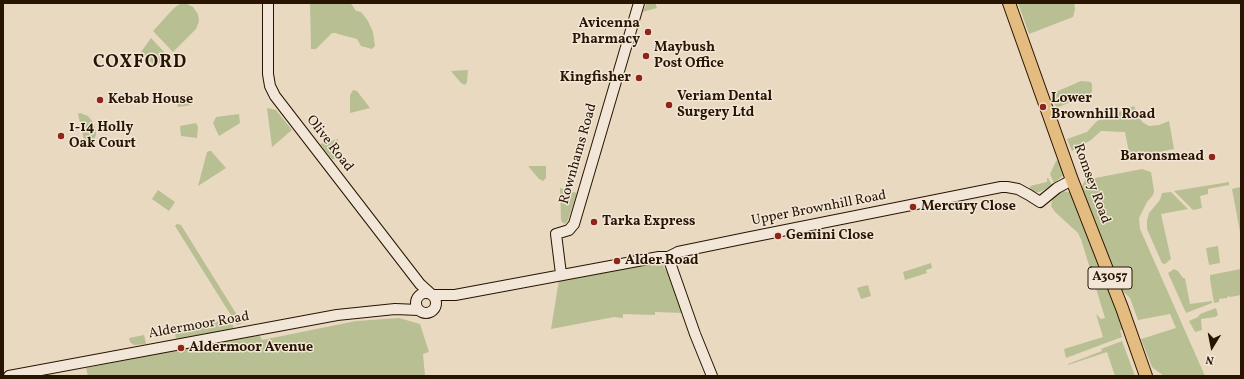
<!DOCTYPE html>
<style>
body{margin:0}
#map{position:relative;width:1244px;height:379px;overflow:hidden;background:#e9d9c1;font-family:Vollkorn,serif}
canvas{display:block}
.frame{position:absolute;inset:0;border:4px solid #281400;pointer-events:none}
.north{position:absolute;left:1192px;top:327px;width:40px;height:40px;-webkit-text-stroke:3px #f1e6d7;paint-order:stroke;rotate:190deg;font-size:11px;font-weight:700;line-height:16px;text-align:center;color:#281400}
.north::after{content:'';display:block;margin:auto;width:14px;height:18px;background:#281400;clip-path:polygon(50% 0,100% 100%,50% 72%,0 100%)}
</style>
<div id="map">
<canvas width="1244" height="379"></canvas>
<div class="frame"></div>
<div class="north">N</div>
</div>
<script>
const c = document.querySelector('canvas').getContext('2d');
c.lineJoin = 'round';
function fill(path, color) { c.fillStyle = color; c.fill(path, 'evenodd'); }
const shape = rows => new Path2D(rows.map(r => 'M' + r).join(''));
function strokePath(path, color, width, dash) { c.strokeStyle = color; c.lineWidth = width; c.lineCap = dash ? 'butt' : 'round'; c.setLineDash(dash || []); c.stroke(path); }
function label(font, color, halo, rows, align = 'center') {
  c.font = font + ' Vollkorn,serif'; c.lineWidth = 3; c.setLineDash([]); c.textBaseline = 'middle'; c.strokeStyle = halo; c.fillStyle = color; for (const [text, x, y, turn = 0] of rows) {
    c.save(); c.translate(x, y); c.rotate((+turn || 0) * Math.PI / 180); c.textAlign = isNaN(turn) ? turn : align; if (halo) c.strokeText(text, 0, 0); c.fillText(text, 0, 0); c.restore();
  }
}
fill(shape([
 [310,3,350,3,352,5,356,11,361,12,368,21,373,32,375,46,372,49,361,46,357,39,338,34,336,33,332,33,316,49,311,49],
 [645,3,655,3,657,8,642,12,646,5],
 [1018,3,1074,3,1075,9,1073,17,1029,34],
 [180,4,187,4,193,7,198,14,199,21,196,29,173,52,153,31,174,8],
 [151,38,167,55,156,67,141,52],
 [468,70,467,82,465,85,461,83,451,71],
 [1081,81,1091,82,1092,85,1092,92,1086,97,1078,96,1076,100,1056,108,1051,94],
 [353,90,357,91,370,108,350,113,350,95],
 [190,94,192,101,191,105,178,107,175,98],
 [1134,106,1142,122,1149,126,1159,125,1169,121,1174,149,1130,158,1125,132,1101,131,1091,140,1072,151,1067,139,1087,132,1097,121],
 [267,108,276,110,292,130,272,147],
 [80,113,88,116,92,121,96,130,96,135,92,144,89,147,86,148,78,114],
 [239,114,240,123,219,136,213,123,216,117],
 [196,123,198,127,197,138,181,136,180,126],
 [338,139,338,156,336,159,332,159,320,144],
 [209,151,211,151,226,168,198,186,207,152],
 [1058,160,1061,161,1065,174,1054,183,1050,174,1056,161],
 [528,166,546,166,546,178,543,181,539,179],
 [1142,169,1151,172,1154,191,1153,195,1147,202,1139,218,1140,229,1205,376,1164,376,1152,367,1141,339,1176,328,1170,314,1138,320,1130,298,1120,288,1081,189,1085,180],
 [1047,178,1048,178,1052,185,1040,192,1033,192,1030,191,1030,186,1047,182],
 [1229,182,1229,185,1208,189,1208,194,1200,196,1202,208,1193,210,1174,191],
 [1241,187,1241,237,1232,189],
 [560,188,577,193,568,220,565,224,562,222,561,220],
 [158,190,175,202,169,211,152,199],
 [1061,191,1069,192,1073,196,1124,329,1120,330,1122,337,1066,358,1064,349,1103,337,1096,314,1101,319,1105,318,1081,239,1078,233,1055,212,1051,206,1053,197],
 [1171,192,1188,209,1161,214,1171,259,1165,264,1162,263,1147,229,1147,221,1149,213,1160,200,1162,193],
 [177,224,181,225,242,323,237,325,175,226],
 [1218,246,1220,263,1209,265,1206,248],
 [654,263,662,264,668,273,685,313,655,312,655,315,623,314,623,318,614,317,551,329,559,280],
 [931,263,932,268,926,270,927,273,905,280,903,272],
 [1174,269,1178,271,1183,278,1185,278,1190,304,1212,301,1212,303,1186,313,1168,273],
 [1241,269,1241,295,1230,297,1228,296,1227,298,1219,299,1219,302,1214,303,1210,279,1210,275],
 [868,285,871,296,861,299,857,288],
 [1216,308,1218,315,1215,317,1201,319,1202,330,1195,332,1189,321,1198,317,1200,314],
 [399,318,420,324,429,352,423,354,425,376,88,376,86,368,252,335,259,334,262,340,356,321],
 [226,320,230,320,234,327,231,329,176,339,174,330],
 [144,335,146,344,134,345,130,342,129,338],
 [1122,341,1135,376,1115,376,1107,352,1068,365,1068,364,1102,351,1101,349]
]), '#b8bf92');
const secondary = shape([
 [268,3,268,74,270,86,275,96,420,284,431,294],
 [668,257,695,334,712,376],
 [561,274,556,234,569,230,574,224,639,3],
 '416 303a10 10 0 1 1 20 0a10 10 0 1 1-20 0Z',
 [433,295,455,295,659,257,668,257,678,252,746,238,1001,187,1007,187,1018,189,1029,195,1040,202,1057,188,1072,180],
 [9,376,337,315,395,309,419,310]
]);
const primary = shape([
 [1009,3,1072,180,1122,308,1146,376]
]);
strokePath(secondary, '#281400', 12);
strokePath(primary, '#281400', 14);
strokePath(secondary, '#f1e6d7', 10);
strokePath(primary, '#e4bc80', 12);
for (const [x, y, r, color] of [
 [648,32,4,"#8f2418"],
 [646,56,4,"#8f2418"],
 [639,78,4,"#8f2418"],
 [100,100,4,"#8f2418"],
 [669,105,4,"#8f2418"],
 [1043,107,4,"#8f2418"],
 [61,136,4,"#8f2418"],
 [1212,157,4,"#8f2418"],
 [913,207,4,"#8f2418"],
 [594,222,4,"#8f2418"],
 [778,236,4,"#8f2418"],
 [617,261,4,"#8f2418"],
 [181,348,4,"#8f2418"]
]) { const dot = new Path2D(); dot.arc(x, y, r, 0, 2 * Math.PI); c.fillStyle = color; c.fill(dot); strokePath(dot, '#f1e6d7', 1.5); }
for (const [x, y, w] of [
 [1110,278,44]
]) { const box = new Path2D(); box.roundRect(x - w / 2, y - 11, w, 22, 3); c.fillStyle = '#f1e6d7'; c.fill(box); strokePath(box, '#281400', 1); }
label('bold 13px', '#281400', null, [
 ["A3057",1110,278]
]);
label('bold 14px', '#281400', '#f1e6d7', [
 ["Avicenna",640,24,"right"],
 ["Pharmacy",640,40,"right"],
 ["Maybush",654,48],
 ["Post Office",654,64],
 ["Kingfisher",631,78,"right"],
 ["Veriam Dental",677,97],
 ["Surgery Ltd",677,113],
 ["Lower",1051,99],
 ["Brownhill Road",1051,115],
 ["Kebab House",108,100],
 ["1-14 Holly",69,128],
 ["Oak Court",69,144],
 ["Baronsmead",1204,157,"right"],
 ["Mercury Close",921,207],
 ["Tarka Express",602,222],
 ["Gemini Close",786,236],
 ["Alder Road",625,261],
 ["Aldermoor Avenue",189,348]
], 'left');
label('14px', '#281400', '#f1e6d7', [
 ["Olive Road",329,144,52],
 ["Rownhams Road",579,154,-74],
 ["Romsey Road",1091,184,70],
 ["Upper Brownhill Road",819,209,-11],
 ["Aldermoor Road",199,326,-10]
]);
c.letterSpacing = '1px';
label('bold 18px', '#281400', '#f1e6d7', [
 ["COXFORD",140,64]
]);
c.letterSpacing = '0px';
</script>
